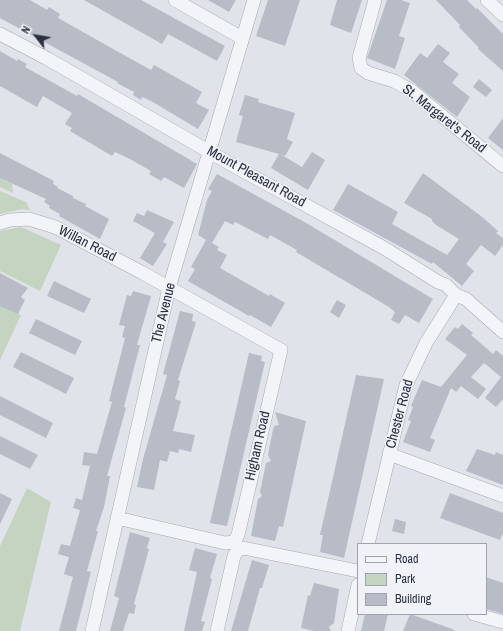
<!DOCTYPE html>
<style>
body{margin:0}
#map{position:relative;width:503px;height:631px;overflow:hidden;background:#e0e3e9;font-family:"Archivo Narrow",sans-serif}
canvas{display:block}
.legend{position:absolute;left:357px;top:543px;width:130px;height:72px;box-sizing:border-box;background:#f0f2f7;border:1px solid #a0a4ae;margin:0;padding:5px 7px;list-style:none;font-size:12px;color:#283041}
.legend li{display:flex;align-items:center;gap:8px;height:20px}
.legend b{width:20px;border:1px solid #a0a4ae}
.north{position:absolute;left:16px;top:16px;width:40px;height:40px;-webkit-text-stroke:3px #f0f2f7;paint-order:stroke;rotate:301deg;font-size:11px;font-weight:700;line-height:16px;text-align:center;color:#283041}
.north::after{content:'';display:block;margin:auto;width:14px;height:18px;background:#283041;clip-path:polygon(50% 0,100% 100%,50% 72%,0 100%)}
</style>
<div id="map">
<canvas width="503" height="631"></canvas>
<ul class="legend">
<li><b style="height:5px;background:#f3f4f8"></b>Road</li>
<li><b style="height:11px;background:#c5d4c1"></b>Park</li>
<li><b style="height:11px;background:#b7bcc6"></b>Building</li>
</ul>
<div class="north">N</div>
</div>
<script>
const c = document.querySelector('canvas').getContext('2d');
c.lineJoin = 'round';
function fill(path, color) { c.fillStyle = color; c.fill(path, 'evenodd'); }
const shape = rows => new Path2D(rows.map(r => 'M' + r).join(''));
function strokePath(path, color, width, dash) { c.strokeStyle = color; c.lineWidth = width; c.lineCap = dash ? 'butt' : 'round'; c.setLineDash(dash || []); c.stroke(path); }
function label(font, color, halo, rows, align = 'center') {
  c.font = font + ' "Archivo Narrow",sans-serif'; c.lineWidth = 3; c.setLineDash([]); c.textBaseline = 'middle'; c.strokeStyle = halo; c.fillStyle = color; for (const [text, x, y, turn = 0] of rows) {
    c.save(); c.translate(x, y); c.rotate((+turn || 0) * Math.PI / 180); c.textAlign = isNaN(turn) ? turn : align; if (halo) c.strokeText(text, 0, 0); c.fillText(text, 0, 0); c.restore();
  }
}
fill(shape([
 [0,178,12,184,13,193,0,187],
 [0,191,26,202,30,210,22,209,0,214],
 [21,227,61,245,40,291,0,271,0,231],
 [0,305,21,315,0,360],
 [27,488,51,502,20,631,0,631,0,546]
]), '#c5d4c1');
fill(shape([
 [0,0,30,0,47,10,49,7,60,14,58,18,115,50,151,70,154,65,202,92,196,103,209,110,198,129,151,101,142,97,141,100,133,95,134,92,117,83,118,82,0,18],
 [84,0,141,0,225,46,217,61,168,34,162,44],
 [208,0,236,0,229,12],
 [268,0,300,0,285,46,256,36],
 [337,0,362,0,351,33,330,25],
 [387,0,401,0,410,3,399,36,405,38,395,69,367,58],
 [436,0,467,0,476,9,477,8,503,34,503,71,478,49,479,48,459,27,460,25],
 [438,44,450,53,443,62,459,74,452,83,470,97,457,117,404,75,420,53,427,58],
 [0,51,17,61,18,59,27,64,25,67,77,96,78,94,197,164,184,188,164,177,161,181,149,174,151,171,128,158,115,152,112,156,70,131,72,128,65,124,72,113,43,96,37,107,0,86],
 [479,79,492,90,486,97,473,87],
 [245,95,259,99,258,102,295,113,287,139,293,142,285,156,280,154,302,167,312,152,325,160,308,190,271,168,279,154,236,142,243,116,239,115],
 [503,118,503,150,488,138],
 [0,153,54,181,53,184,58,187,57,188,73,196,73,198,86,204,85,206,109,219,100,239,59,216,60,214,49,208,50,206,44,202,46,199,0,178],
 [423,173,481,216,498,231,496,233,503,238,503,245,495,256,481,245,466,264,474,271,462,286,433,262,432,264,333,210,348,184,398,212,392,224,447,255,459,239,436,225,432,221,432,219,404,203],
 [217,174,308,224,433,299,419,323,405,315,399,324,391,320,395,312,389,307,296,252,297,250,270,235,268,239,235,222,233,225,225,221,212,243,219,247,217,250,227,255,220,268,269,296,270,294,285,303,271,327,250,315,249,316,188,281,195,269,191,267,206,240,198,235,207,200,212,191,208,189],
 [147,210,174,222,163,242,167,244,153,266,140,258,155,233,133,221,137,213,144,216],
 [0,273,28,288,21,297,25,300,18,314,0,306],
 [54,281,91,299,84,313,47,296],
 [133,291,151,296,137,345,140,345,124,407,126,408,107,476,110,476,104,507,96,531,98,531,87,571,91,572,76,631,59,631,73,577,64,574,69,557,58,554,61,544,70,546,80,510,73,508,76,498,82,500,90,466,82,465,84,452,97,454,112,402,109,401,125,338,122,337,125,326,119,325,127,295,131,296],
 [337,300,346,305,339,318,330,312],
 [180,311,193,314,192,321,196,322,178,380,180,381,175,399,181,401,173,431,195,435,191,452,179,449,178,453,170,451,167,462,160,460,154,490,137,487,143,459,167,375,163,374],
 [36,319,82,341,75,355,29,333],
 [462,324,473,333,471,335,493,354,496,350,503,356,503,399,496,407,485,398,501,377,484,363,471,377,486,389,478,399,461,386,456,392,451,388,430,438,435,440,430,452,403,442,411,421,408,420,413,407,411,406,422,380,441,387,467,355,445,339,455,327,458,329],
 [21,352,74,378,66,394,13,367],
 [249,353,262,356,261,361,265,362,227,526,210,523],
 [356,375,384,379,344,558,320,552,323,535,320,535],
 [0,396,53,423,46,438,0,415],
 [275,412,306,421,283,527,279,526,275,541,251,536,258,499,262,496,260,492,266,463,271,461,268,455,272,434,274,426,279,425],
 [0,436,38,455,30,469,0,454],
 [477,449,495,455,496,452,503,455,503,485,466,471],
 [0,493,12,499,0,524],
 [450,493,503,513,503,533,500,540,440,518],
 [395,519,406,522,404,534,392,531],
 [130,532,150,538,147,548,149,549,134,604,136,605,134,614,129,613,123,631,110,631,119,598,114,596],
 [195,548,217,554,210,578,212,579,201,621,205,622,202,631,184,631,197,572,189,570],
 [252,560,269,565,262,588,260,588,248,631,231,631],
 [486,577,503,583,503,614,486,609],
 [314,583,339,589,334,623,329,627,331,631,314,631,301,628,308,595,310,596],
 [365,614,388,614,384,631,361,631],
 [410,614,455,630,454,631,403,631]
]), '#b7bcc6');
const street = shape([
 [175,0,242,38],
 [375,0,359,58,361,68,368,73,394,81,412,91,503,166],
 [487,0,503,15],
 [0,34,48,59,234,166,384,248,438,282,446,285,456,295,466,299,503,332],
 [0,223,10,220,29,219,55,227,141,272,281,350,238,535,234,542,225,543,117,518],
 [389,454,503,496],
 [368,544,406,385,426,343,456,295],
 [474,614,503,622],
 [92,631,169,288,254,0],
 [217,631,234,556,237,551,243,548,358,571],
 [348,631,358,585]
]);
strokePath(street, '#a5aab3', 14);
strokePath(street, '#f3f4f8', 13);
label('14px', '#283041', '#f0f2f7', [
 ["St. Margaret's Road",444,119,38],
 ["Mount Pleasant Road",256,177,29],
 ["Willan Road",87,244,27],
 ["The Avenue",164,313,-76],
 ["Chester Road",400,414,-75],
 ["Higham Road",258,446,-77]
]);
</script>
